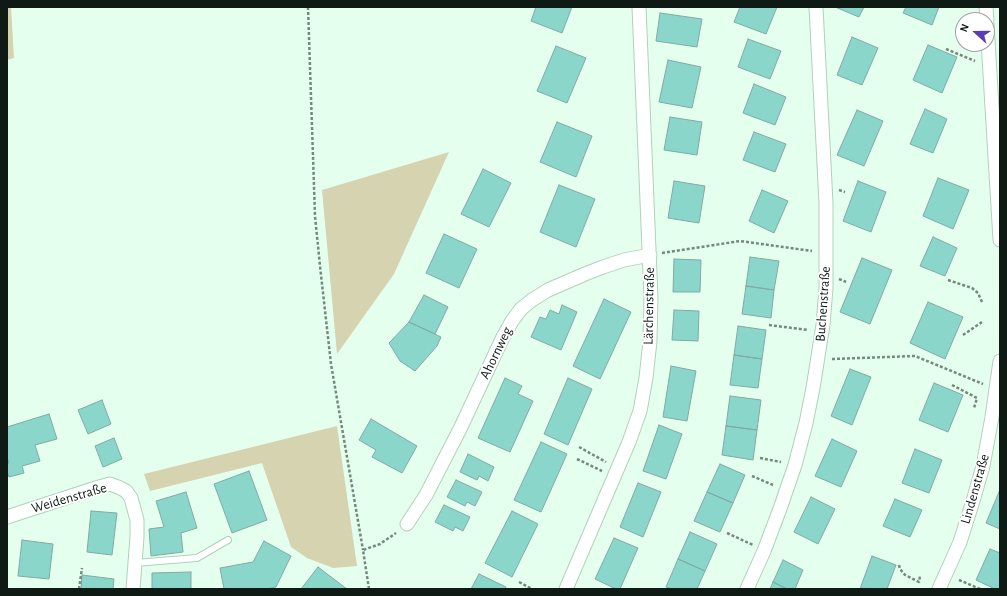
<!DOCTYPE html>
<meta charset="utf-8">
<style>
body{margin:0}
#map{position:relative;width:1007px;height:596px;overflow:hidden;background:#e4ffee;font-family:"Alegreya Sans",sans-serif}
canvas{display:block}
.frame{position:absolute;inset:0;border:8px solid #0e1a13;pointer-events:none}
.north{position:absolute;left:955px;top:12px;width:40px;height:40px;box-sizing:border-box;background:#fff;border:1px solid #9fa3a1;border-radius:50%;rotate:291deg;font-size:11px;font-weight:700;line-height:16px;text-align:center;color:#0e1a13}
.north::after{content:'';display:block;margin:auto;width:14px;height:18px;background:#5a3cb4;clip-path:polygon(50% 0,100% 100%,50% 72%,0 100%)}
</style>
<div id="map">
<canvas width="1007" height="596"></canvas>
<div class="frame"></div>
<div class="north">N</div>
</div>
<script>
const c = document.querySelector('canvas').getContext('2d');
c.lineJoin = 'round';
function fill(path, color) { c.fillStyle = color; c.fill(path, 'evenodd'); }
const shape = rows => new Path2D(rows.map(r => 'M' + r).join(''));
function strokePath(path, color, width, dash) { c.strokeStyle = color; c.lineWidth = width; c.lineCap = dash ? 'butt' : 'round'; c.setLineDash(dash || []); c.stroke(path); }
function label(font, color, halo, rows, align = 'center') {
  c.font = font + ' "Alegreya Sans",sans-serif'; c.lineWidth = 4; c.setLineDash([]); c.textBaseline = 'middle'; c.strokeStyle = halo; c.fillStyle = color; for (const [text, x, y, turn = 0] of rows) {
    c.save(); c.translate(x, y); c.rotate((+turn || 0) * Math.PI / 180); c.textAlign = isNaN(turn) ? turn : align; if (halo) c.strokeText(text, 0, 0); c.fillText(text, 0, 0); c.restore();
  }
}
fill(shape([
 [7,7,11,7,14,58,7,60],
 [449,152,394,274,337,354,322,190],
 [337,426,357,566,333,568,307,558,291,547,262,463,150,491,144,474]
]), '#d5d3b0');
const building = shape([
 [536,7,572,7,562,33,531,21,536,7],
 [740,7,777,7,766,34,734,22,740,7],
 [835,7,864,7,859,17,835,7],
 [906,7,939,7,932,25,903,13,906,7],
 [660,13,702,19,697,47,656,41,660,13],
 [852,37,878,48,862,85,837,75,852,37],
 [748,39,781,51,770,79,738,67,748,39],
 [928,45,957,57,942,93,913,80,928,45],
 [556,46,586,58,567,103,537,91,556,46],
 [668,60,701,67,692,108,659,102,668,60],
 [754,84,786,97,775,125,743,113,754,84],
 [925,109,947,119,933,153,910,144,925,109],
 [857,110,883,121,864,166,837,155,857,110],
 [670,117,702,122,697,155,664,150,670,117],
 [557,122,592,136,576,177,540,162,557,122],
 [754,132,786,144,775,172,743,160,754,132],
 [483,169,511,183,489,227,461,214,483,169],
 [938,178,969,190,953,229,923,216,938,178],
 [674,181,705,186,699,223,668,218,674,181],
 [858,181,886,192,871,232,843,221,858,181],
 [559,185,595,199,576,247,540,232,559,185],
 [762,190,788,201,774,233,749,221,762,190],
 [444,234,477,249,459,288,426,273,444,234],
 [933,237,957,248,945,276,920,266,933,237],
 [750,257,779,261,774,290,746,286,750,257],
 [862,258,892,270,870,324,840,312,862,258],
 [674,259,701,260,700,292,673,292,674,259],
 [746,286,774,290,771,318,742,314,746,286],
 [424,295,448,307,435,334,409,322,424,295],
 [604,299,631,312,600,379,573,366,604,299],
 [928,302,963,317,945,359,910,343,928,302],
 [562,305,577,312,561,350,531,337,540,317,546,319,550,310,559,314,562,305],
 [674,310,699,311,698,341,672,340,674,310],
 [409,322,441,337,437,346,415,371,400,361,389,343,409,322],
 [738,326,766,330,762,359,734,355,738,326],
 [734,355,762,359,758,388,730,385,734,355],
 [671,366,696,371,687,421,663,417,671,366],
 [850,369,871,377,852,425,831,416,850,369],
 [505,378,522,386,518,394,533,401,510,452,478,438,505,378],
 [568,378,592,389,568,445,544,434,568,378],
 [934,383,963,395,948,432,919,420,934,383],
 [730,396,761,400,757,430,726,426,730,396],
 [102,400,111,424,88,434,78,410,102,400],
 [49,414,57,439,35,445,40,461,22,466,24,473,9,477,7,471,7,464,9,463,7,457,7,427,49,414],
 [371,419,417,446,402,473,372,457,376,450,359,440,371,419],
 [659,425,682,434,666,479,643,471,659,425],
 [726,426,757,430,753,460,722,455,726,426],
 [114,438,122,459,103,467,95,446,114,438],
 [832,439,857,451,841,487,815,476,832,439],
 [541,442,567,454,541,512,514,500,541,442],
 [915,449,942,460,929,493,902,483,915,449],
 [468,454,494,467,488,481,479,476,477,480,460,472,468,454],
 [720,464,745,475,733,503,707,492,720,464],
 [249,471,267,520,232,533,214,484,249,471],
 [456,480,482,492,475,506,467,502,465,506,447,497,456,480],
 [638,483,661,492,643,537,620,527,638,483],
 [186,492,197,528,181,533,183,552,151,556,149,529,164,527,156,501,186,492],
 [707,492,733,503,720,532,694,521,707,492],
 [999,492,1000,492,1000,529,986,523,999,492],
 [811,497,835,509,818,544,794,532,811,497],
 [895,499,922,510,910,537,883,526,895,499],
 [444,505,470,517,463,531,455,527,453,531,435,522,444,505],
 [91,511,117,513,112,555,87,552,91,511],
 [512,511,538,524,512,577,485,563,512,511],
 [690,532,717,544,705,571,678,559,690,532],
 [614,538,638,548,620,589,616,589,595,579,614,538],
 [22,540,53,544,49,579,18,576,22,540],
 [264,541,291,556,276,587,266,589,224,589,220,568,253,562,264,541],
 [990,549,1000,553,1000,589,995,589,976,580,990,549],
 [872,556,896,565,887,589,860,589,872,556],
 [678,559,705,571,697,589,672,589,666,587,678,559],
 [783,560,803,570,795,589,787,589,773,582,783,560],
 [318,567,347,589,301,589,318,567],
 [191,572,191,589,152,589,152,573,191,572],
 [479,574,506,587,505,589,471,589,479,574],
 [82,575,114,579,113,589,81,589,82,575],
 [773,582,787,589,770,589,773,582]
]);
fill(building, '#8ad6ca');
strokePath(building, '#81aaa3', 1);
const lane = shape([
 [135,563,197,558,228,540]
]);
const street = shape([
 [986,7,987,20],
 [987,24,1000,240],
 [7,517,99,487,110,484,118,487,126,491,131,498,137,520,137,537,133,589],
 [407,524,426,495,460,429,503,337,512,321,521,309,532,300,548,290,585,274,603,267,624,260,650,255],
 [566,589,629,442,640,411,646,378,650,341,651,298,639,7],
 [747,589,764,551,781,506,795,465,806,423,813,388,823,325,826,288,826,203,816,7],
 [939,589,960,542,973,501,983,466,992,417,1000,361]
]);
strokePath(lane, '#b0d1bc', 8);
strokePath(street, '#b0d1bc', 15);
strokePath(shape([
 [308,7,315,216,320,266,331,364,363,550],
 [946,49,975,61],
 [839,190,845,192],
 [662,253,740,241,812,251],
 [839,279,846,282],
 [948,280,972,288,978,293,982,302],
 [769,325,808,330],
 [963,335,982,322],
 [832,359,915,356,983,384],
 [952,385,977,398,974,408],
 [579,447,606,462],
 [760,458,781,462],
 [577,459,602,471],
 [752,476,773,485],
 [727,533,753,545],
 [899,565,900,569,905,575,919,582,920,576],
 [959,580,980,589],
 [519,582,532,589],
 [79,589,82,568],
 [369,589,363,550,380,544,396,533]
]), '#75887c', 2.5, [3, 2]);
strokePath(lane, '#fff', 6);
strokePath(street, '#fff', 13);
label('14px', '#0e1a13', '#fff', [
 ["Buchenstraße",823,304,-86],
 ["Lärchenstraße",649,306,-89],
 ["Ahornweg",496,353,-64],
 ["Lindenstraße",975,489,-74],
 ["Weidenstraße",69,498,-16]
]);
</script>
